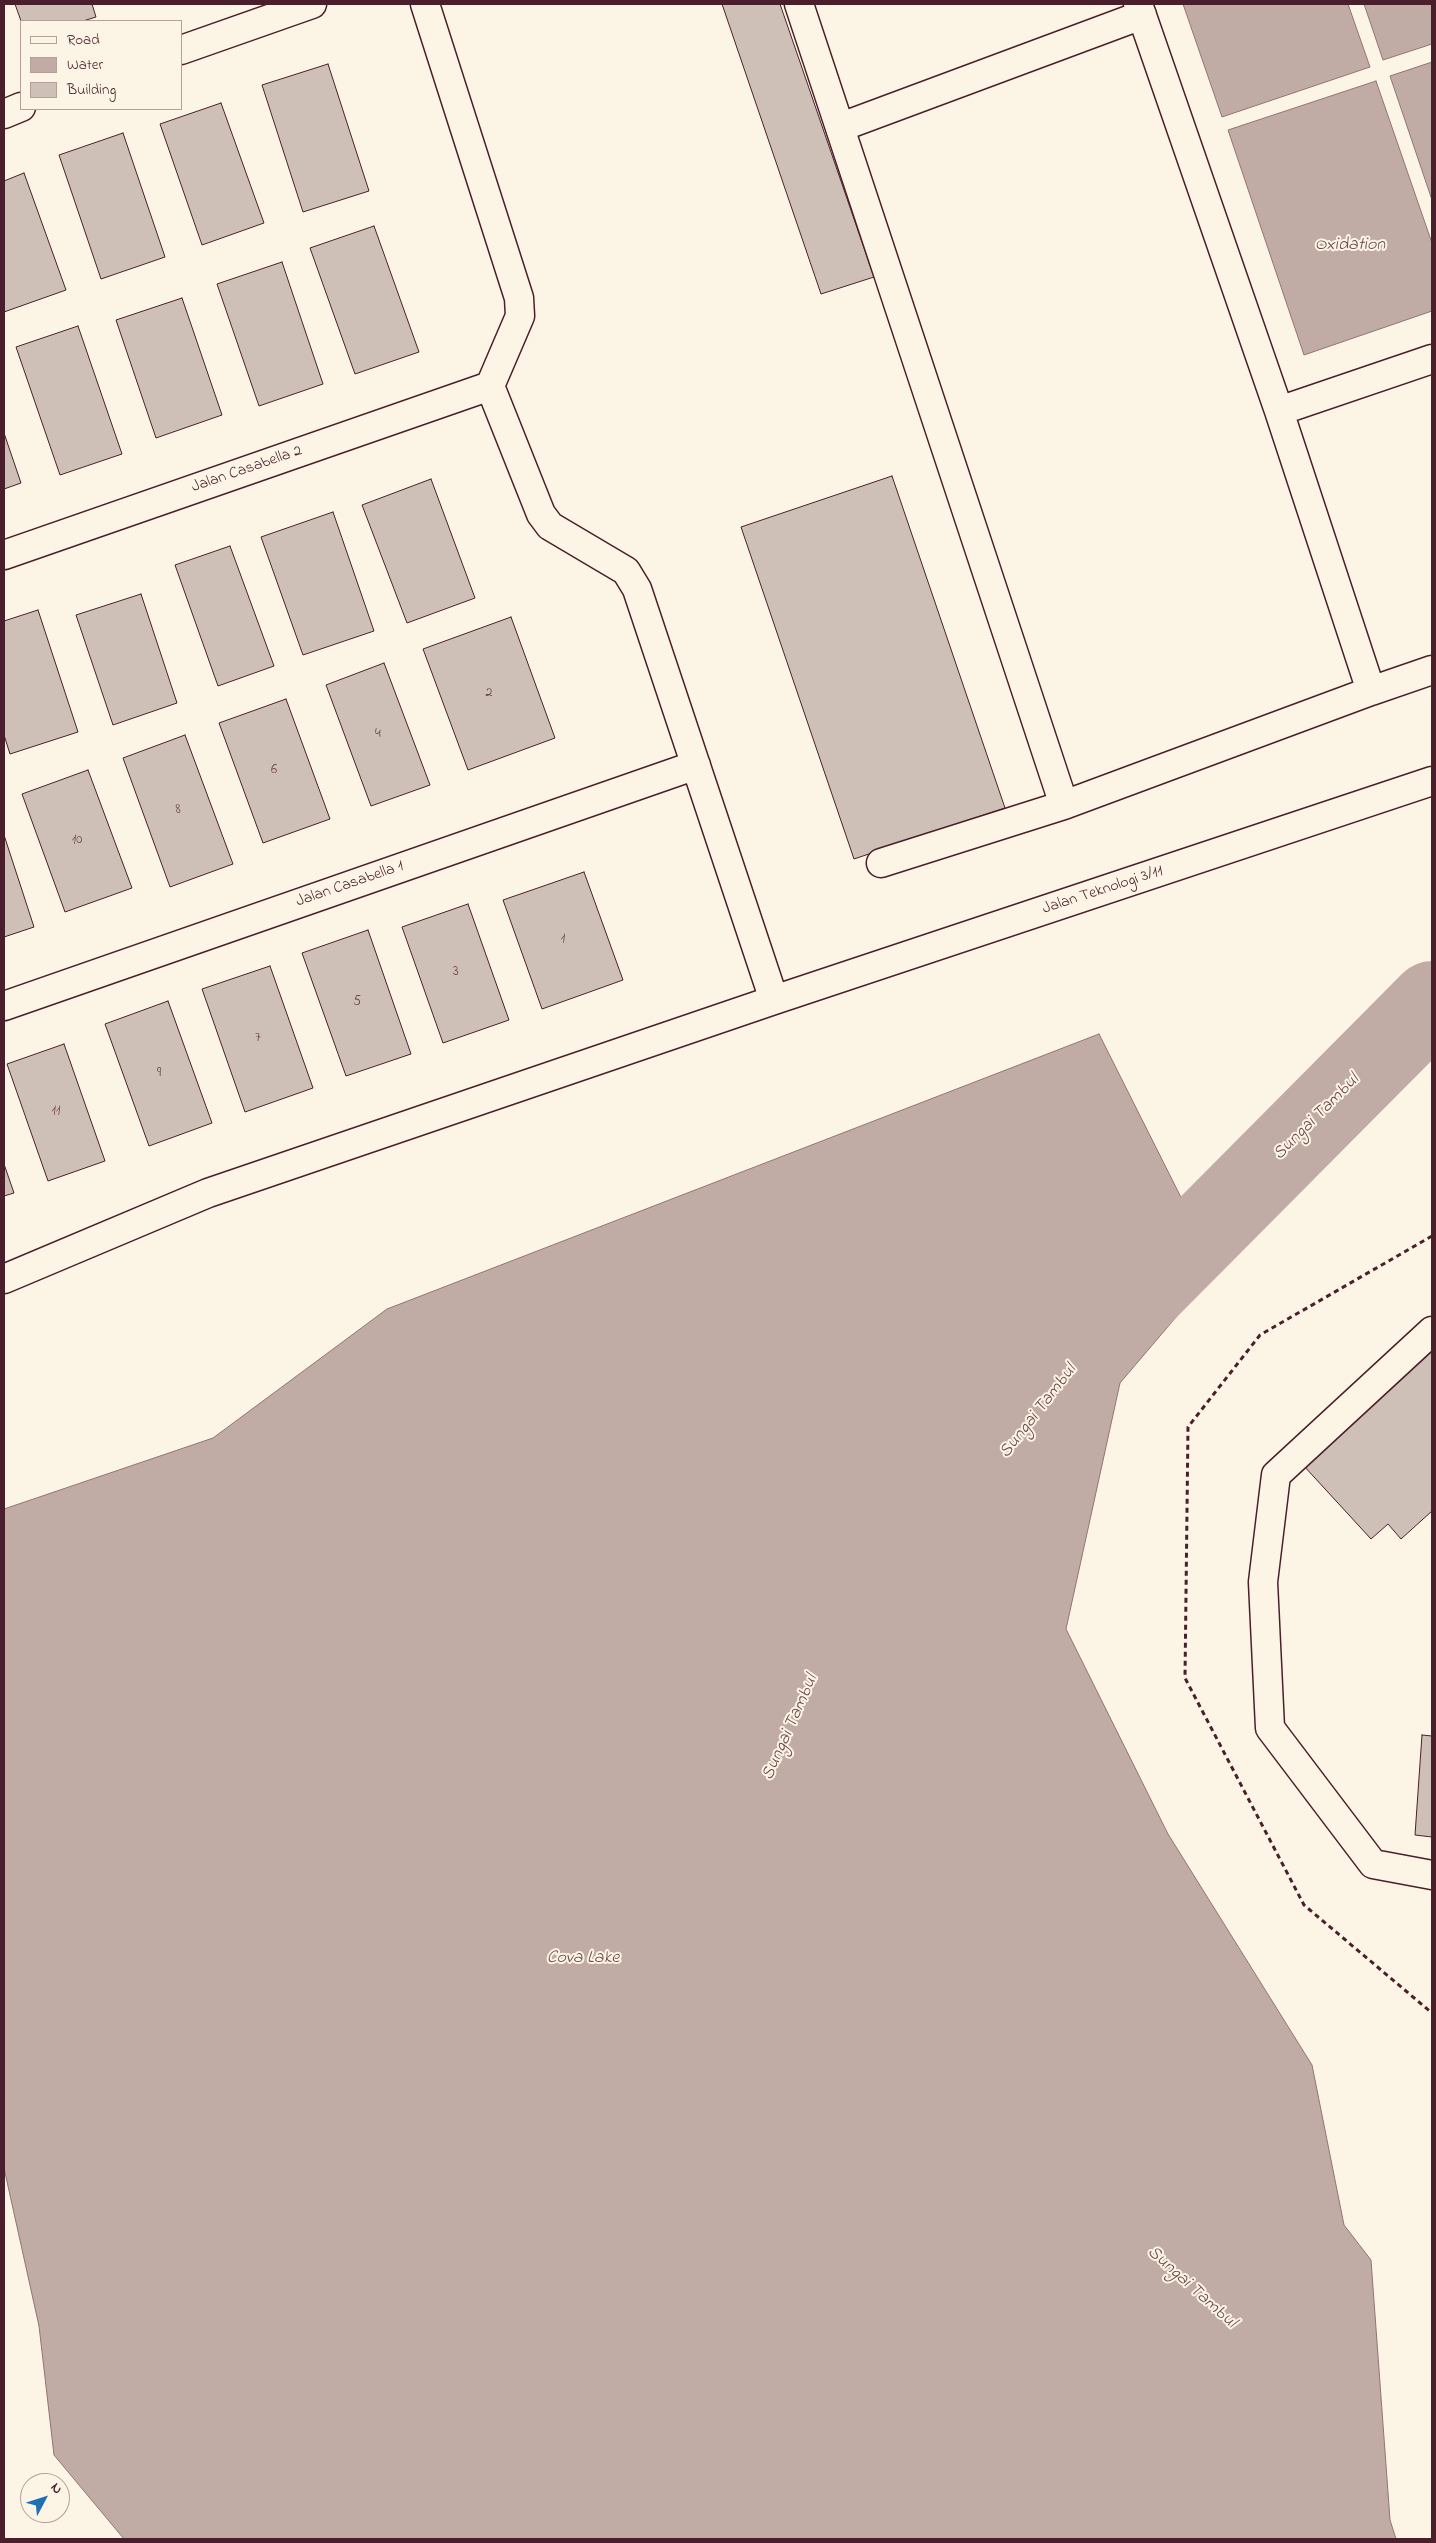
<!DOCTYPE html>
<style>
body{margin:0}
#map{position:relative;width:1436px;height:2543px;overflow:hidden;background:#fcf5e5;font-family:"Indie Flower",sans-serif}
canvas{display:block}
.frame{position:absolute;inset:0;border:5px solid #4a1f2b;pointer-events:none}
.legend{position:absolute;left:20px;top:20px;width:162px;height:90px;box-sizing:border-box;background:#fcf5e5;border:1px solid #b59f9b;margin:0;padding:6px 9px;list-style:none;font-size:15px;color:#4a1f2b}
.legend li{display:flex;align-items:center;gap:10px;height:25px}
.legend b{width:25px;border:1px solid #b59f9b}
.north{position:absolute;left:20px;top:2473px;width:50px;height:50px;box-sizing:border-box;background:#fcf5e5;border:1px solid #b59f9b;border-radius:50%;rotate:50deg;font-size:14px;font-weight:700;line-height:20px;text-align:center;color:#4a1f2b}
.north::after{content:'';display:block;margin:auto;width:18px;height:22px;background:#1f6fb2;clip-path:polygon(50% 0,100% 100%,50% 72%,0 100%)}
</style>
<div id="map">
<canvas width="1436" height="2543"></canvas>
<div class="frame"></div>
<ul class="legend">
<li><b style="height:6px;background:#fcf5e5"></b>Road</li>
<li><b style="height:14px;background:#c0aca5"></b>Water</li>
<li><b style="height:14px;background:#cfc0b7"></b>Building</li>
</ul>
<div class="north">N</div>
</div>
<script>
const c = document.querySelector('canvas').getContext('2d');
c.lineJoin = 'round';
function fill(path, color) { c.fillStyle = color; c.fill(path, 'evenodd'); }
const shape = rows => new Path2D(rows.map(r => 'M' + r).join(''));
function strokePath(path, color, width, dash) { c.strokeStyle = color; c.lineWidth = width; c.lineCap = dash ? 'butt' : 'round'; c.setLineDash(dash || []); c.stroke(path); }
function label(font, color, halo, rows, align = 'center') {
  c.font = font + ' "Indie Flower",sans-serif'; c.lineWidth = 4; c.setLineDash([]); c.textBaseline = 'middle'; c.strokeStyle = halo; c.fillStyle = color; for (const [text, x, y, turn = 0] of rows) {
    c.save(); c.translate(x, y); c.rotate((+turn || 0) * Math.PI / 180); c.textAlign = isNaN(turn) ? turn : align; if (halo) c.strokeText(text, 0, 0); c.fillText(text, 0, 0); c.restore();
  }
}
const water = shape([
 [1183,4,1348,4,1370,67,1222,117,1183,4],
 [1364,4,1432,4,1432,44,1383,60,1364,4],
 [1432,62,1432,200,1390,76,1432,62],
 [1376,81,1432,243,1432,311,1304,355,1228,130,1376,81],
 [1099,1034,1217,1269,1120,1383,1066,1629,1168,1834,1312,2065,1344,2225,1371,2260,1390,2520,1396,2539,124,2539,54,2455,39,2326,4,2168,4,1509,213,1438,387,1309,1099,1034]
]);
fill(water, '#c0aca5');
strokePath(water, '#917474', 1);
strokePath(shape([
 [1120,1316,1432,1002]
]), '#c0aca5', 82);
const building = shape([
 [15,4,92,4,96,17,83,21,21,21,15,4],
 [722,4,780,4,874,277,821,294,722,4],
 [328,64,369,191,303,212,262,85,328,64],
 [221,103,264,223,202,245,160,124,221,103],
 [123,133,165,257,101,279,59,155,123,133],
 [24,173,66,290,4,312,4,181,24,173],
 [374,226,419,352,355,374,310,248,374,226],
 [282,262,323,384,259,406,217,284,282,262],
 [182,298,222,415,156,438,116,320,182,298],
 [78,326,122,454,60,475,16,347,78,326],
 [4,433,21,483,4,489,4,433],
 [892,476,1005,808,854,859,741,527,892,476],
 [431,479,475,598,407,623,362,505,431,479],
 [333,512,374,631,303,655,261,537,333,512],
 [230,546,274,666,218,686,175,565,230,546],
 [141,594,177,703,113,725,76,615,141,594],
 [38,610,78,732,10,754,4,735,4,621,38,610],
 [511,617,555,738,468,770,423,649,511,617],
 [384,663,430,785,371,806,326,685,384,663],
 [286,699,330,819,263,843,219,723,286,699],
 [185,735,233,864,170,887,123,758,185,735],
 [88,770,132,888,65,912,22,794,88,770],
 [4,835,34,927,4,937,4,835],
 [584,872,623,980,542,1009,503,900,584,872],
 [468,904,509,1020,443,1043,402,927,468,904],
 [368,930,411,1054,346,1076,302,953,368,930],
 [270,966,313,1088,245,1112,202,989,270,966],
 [168,1001,212,1123,149,1146,105,1024,168,1001],
 [64,1044,105,1161,48,1181,7,1064,64,1044],
 [4,1164,14,1193,4,1196,4,1164],
 [1432,1347,1432,1511,1401,1539,1388,1524,1371,1539,1303,1465,1432,1347],
 [1422,1735,1432,1736,1432,1837,1415,1835,1422,1735]
]);
fill(building, '#cfc0b7');
strokePath(building, '#4a1f2b', 1);
const minor = shape([
 [425,4,519,298,520,316,490,386,541,514,550,526,626,571,637,589,774,1000],
 [799,4,1064,805],
 [1138,4,1279,411,1371,691],
 [181,50,312,4],
 [4,114,21,107],
 [841,127,1142,15],
 [1279,411,1432,359],
 [4,555,490,386],
 [881,863,1064,805,1371,691,1432,670],
 [4,1006,696,765],
 [4,1279,208,1193,774,1000,1432,781],
 [1432,1331,1276,1475,1263,1582,1270,1728,1373,1864,1432,1875]
]);
strokePath(minor, '#4a1f2b', 31);
strokePath(shape([
 [1432,1236,1260,1335,1188,1427,1185,1678,1304,1905,1432,2013]
]), '#4a1f2b', 3, [5, 4]);
strokePath(minor, '#fcf5e5', 28);
label('14px', '#6b474e', null, [
 ["2",489,694],
 ["4",378,735],
 ["6",274,771],
 ["8",178,811],
 ["10",77,841],
 ["1",563,940],
 ["3",456,973],
 ["5",357,1003],
 ["7",258,1039],
 ["9",159,1074],
 ["11",56,1112]
]);
label('16px', '#4a1f2b', '#fcf5e5', [
 ["Jalan Casabella 2",247,470,-19],
 ["Jalan Casabella 1",350,885,-19],
 ["Jalan Teknologi 3/11",1103,891,-18]
]);
label('italic 18px', '#6d4950', '#fcf5e5', [
 ["Oxidation",1350,246],
 ["Sungai Tambul",1317,1118,-45],
 ["Sungai Tambul",1039,1412,-52],
 ["Sungai Tambul",791,1728,-66],
 ["Cova Lake",583,1959],
 ["Sungai Tambul",1191,2288,42]
]);
</script>
